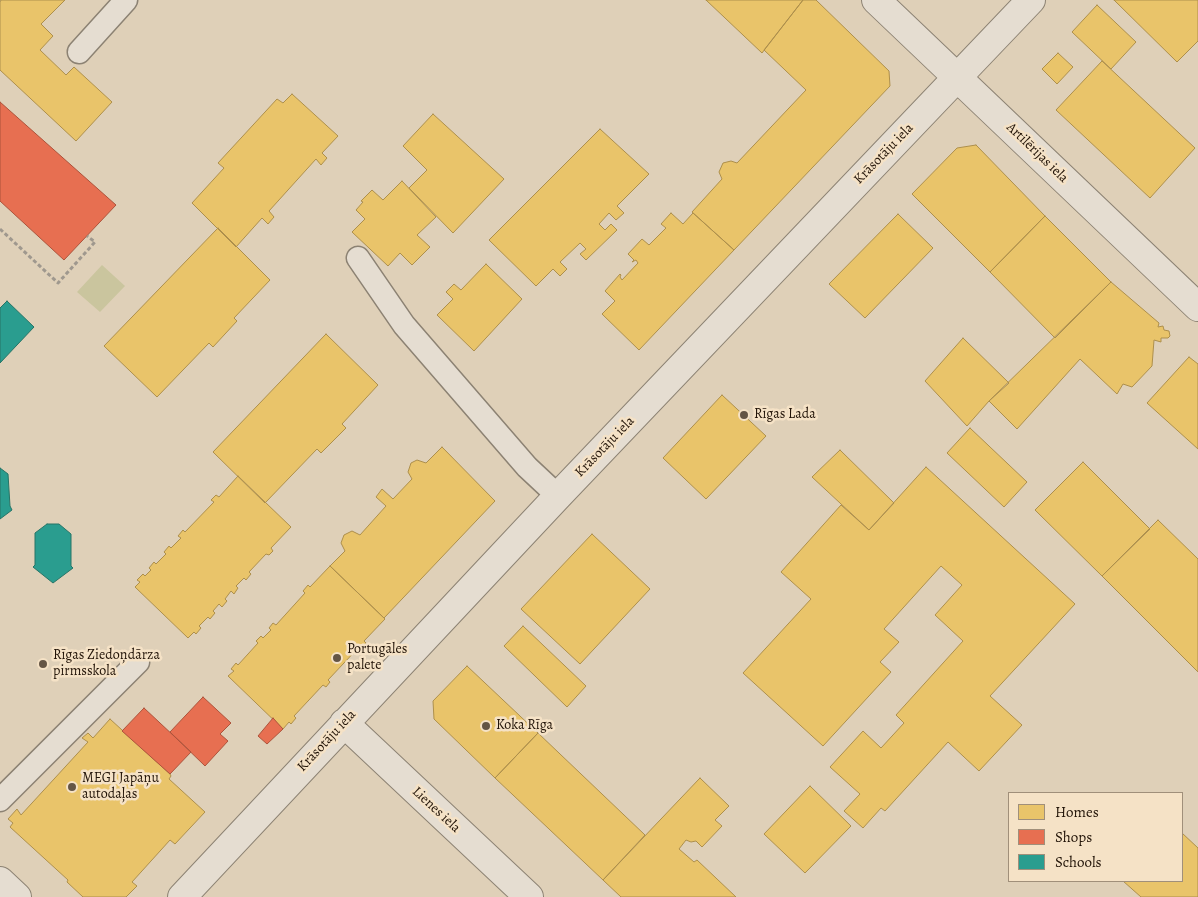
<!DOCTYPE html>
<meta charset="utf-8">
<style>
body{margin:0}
#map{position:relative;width:1198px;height:897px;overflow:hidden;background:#dfd0b8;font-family:Alegreya,serif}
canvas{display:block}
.legend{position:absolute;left:1008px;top:792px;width:175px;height:90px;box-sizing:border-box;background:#f5e2c6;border:1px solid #a08f7a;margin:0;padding:6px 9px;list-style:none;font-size:15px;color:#211307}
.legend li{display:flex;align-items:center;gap:10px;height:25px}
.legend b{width:25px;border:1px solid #a08f7a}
</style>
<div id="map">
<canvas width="1198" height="897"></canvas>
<ul class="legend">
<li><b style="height:14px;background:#e9c46a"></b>Homes</li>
<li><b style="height:14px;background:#e76f51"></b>Shops</li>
<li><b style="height:14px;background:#2a9d8f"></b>Schools</li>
</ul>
</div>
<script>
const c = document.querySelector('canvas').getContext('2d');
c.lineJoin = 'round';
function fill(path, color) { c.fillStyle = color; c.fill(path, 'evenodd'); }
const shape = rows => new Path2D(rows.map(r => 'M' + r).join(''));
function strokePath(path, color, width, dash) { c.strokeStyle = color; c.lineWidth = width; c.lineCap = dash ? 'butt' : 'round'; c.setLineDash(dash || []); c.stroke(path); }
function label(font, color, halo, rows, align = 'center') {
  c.font = font + ' Alegreya,serif'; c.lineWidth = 5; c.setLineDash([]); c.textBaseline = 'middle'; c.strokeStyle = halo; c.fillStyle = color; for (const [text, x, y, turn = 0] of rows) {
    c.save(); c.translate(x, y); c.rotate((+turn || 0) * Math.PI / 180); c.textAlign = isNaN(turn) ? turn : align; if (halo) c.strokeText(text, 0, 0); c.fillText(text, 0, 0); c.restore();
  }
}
fill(shape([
 [102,265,125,286,100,312,77,292]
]), '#cac59e');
const homes = shape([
 [1,0,65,0,41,24,53,36,40,50,66,75,74,67,112,102,76,141,0,70,0,2,1,0],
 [706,0,803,0,762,53,706,0],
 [803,0,816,0,889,71,890,86,734,250,692,212,722,179,719,172,723,163,731,161,737,163,806,90,764,50,803,0],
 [1114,0,1198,0,1198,41,1177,62,1114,0],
 [1097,5,1136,42,1111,69,1072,32,1097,5],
 [1058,53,1073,67,1057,84,1042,69,1058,53],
 [1102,61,1195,148,1150,198,1056,110,1102,61],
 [292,94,338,136,322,153,327,158,321,165,316,159,269,211,274,217,268,224,262,218,236,247,192,203,224,168,218,163,277,99,283,103,292,94],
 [433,114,504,179,453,233,409,188,427,170,403,146,433,114],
 [600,129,649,174,617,206,624,213,616,220,609,213,599,224,605,230,611,224,617,230,586,260,580,254,586,249,580,243,560,262,567,269,560,276,553,269,536,286,489,240,600,129],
 [976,145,1045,216,990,272,912,194,957,148,976,145],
 [402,181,436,217,417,235,430,247,412,265,400,253,388,266,352,232,365,219,356,210,363,202,361,201,372,190,383,200,402,181],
 [671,213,683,224,693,213,734,250,639,350,602,314,615,301,605,291,620,274,621,275,620,277,622,280,638,263,636,260,632,262,634,260,628,254,642,239,649,245,666,228,661,224,671,213],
 [898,214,933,248,865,318,829,284,898,214],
 [1045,216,1111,282,1055,338,990,272,1045,216],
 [218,228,270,280,234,318,237,321,213,347,209,343,157,397,104,346,218,228],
 [486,264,522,299,474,351,437,315,453,299,446,292,454,284,461,290,486,264],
 [1111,282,1159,323,1158,327,1163,326,1164,330,1169,331,1170,336,1168,338,1161,338,1161,342,1154,340,1152,366,1132,387,1123,384,1117,394,1080,359,1017,429,989,401,1111,282],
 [326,334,378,385,342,424,346,428,321,453,317,449,265,503,213,452,326,334],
 [963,338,1009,383,989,401,967,426,925,381,963,338],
 [1189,357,1198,364,1198,449,1147,403,1189,357],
 [722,395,766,436,706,499,663,458,722,395],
 [970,428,1027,482,1004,507,947,453,970,428],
 [442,447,495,501,384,618,330,566,345,551,341,543,344,535,352,531,360,535,386,506,376,497,382,489,393,499,412,479,408,472,411,463,417,460,426,463,442,447],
 [840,450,894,503,869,530,812,477,840,450],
 [1083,462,1150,529,1102,576,1035,510,1083,462],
 [926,467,1075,604,990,696,1022,725,979,771,948,742,885,811,881,808,863,828,844,811,860,794,830,767,863,731,881,748,904,723,896,715,963,641,935,615,962,585,941,566,884,629,899,642,880,662,891,672,823,746,743,673,811,599,781,572,841,505,869,530,926,467],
 [238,476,291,527,271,548,273,551,269,555,266,554,249,572,251,574,246,580,244,578,236,586,238,588,234,594,231,591,225,599,227,601,222,607,219,604,213,611,215,613,210,619,208,617,199,626,201,628,196,634,194,632,188,638,135,587,140,582,137,580,143,574,145,576,151,570,149,568,154,562,156,564,166,554,164,552,169,546,171,548,181,538,178,536,183,530,185,532,214,502,211,500,216,495,219,497,238,476],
 [1158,520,1198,559,1198,672,1102,576,1158,520],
 [592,534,650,589,580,664,521,609,592,534],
 [330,566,385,619,364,641,366,643,361,649,359,647,328,680,330,682,326,687,323,685,294,716,296,718,291,724,289,722,283,729,228,676,234,671,231,669,236,663,238,665,258,643,256,641,261,636,263,638,271,630,269,628,273,623,276,625,305,593,303,591,308,585,310,587,330,566],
 [523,626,586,686,567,707,504,646,523,626],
 [467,666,538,733,495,778,434,719,433,701,467,666],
 [110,719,170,774,171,776,169,779,205,812,175,844,170,840,132,882,137,886,126,897,83,897,67,882,68,880,10,827,13,823,8,819,17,809,21,815,88,742,82,738,88,733,93,738,110,719],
 [538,733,645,835,603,880,495,778,538,733],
 [700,778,729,806,715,820,722,826,702,847,696,841,691,842,686,840,679,849,694,862,697,860,736,897,621,897,603,880,700,778],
 [810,786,851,826,805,873,764,834,810,786],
 [1182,833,1198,848,1198,897,1141,897,1123,881,1182,881,1182,833]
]);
fill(homes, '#e9c46a');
strokePath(homes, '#ad8f4c', 1);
const shops = shape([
 [0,102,116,205,64,260,0,201,0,102],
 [203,697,231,723,220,734,228,741,205,766,170,732,203,697],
 [144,708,191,752,170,774,122,731,144,708],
 [273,718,283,729,267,744,258,736,273,718]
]);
fill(shops, '#e76f51');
strokePath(shops, '#ac533b', 1);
const schools = shape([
 [7,301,34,327,0,363,0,308,7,301],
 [0,468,8,474,10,506,12,510,0,519,0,468],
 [47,524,59,524,71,534,71,566,73,568,53,583,33,567,35,565,35,533,47,524]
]);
fill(schools, '#2a9d8f');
strokePath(schools, '#277466', 1);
const service = shape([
 [79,52,126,0],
 [358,258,404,325,527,467,558,496],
 [0,800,138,662]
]);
const minor = shape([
 [876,0,1198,307],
 [344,723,529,897],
 [0,881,17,897],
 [182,897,558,496,1031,0]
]);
strokePath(service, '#8c8273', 25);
strokePath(minor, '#8c8273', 30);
strokePath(shape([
 [0,229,58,283,95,242,87,236]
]), '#9f988e', 3, [4, 2.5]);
strokePath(service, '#e5ddd1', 22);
strokePath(minor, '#e5ddd1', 28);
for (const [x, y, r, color] of [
 [744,415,5,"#645545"],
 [337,658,5,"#645545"],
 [43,664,5,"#645545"],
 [486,726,5,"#645545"],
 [72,787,5,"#645545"]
]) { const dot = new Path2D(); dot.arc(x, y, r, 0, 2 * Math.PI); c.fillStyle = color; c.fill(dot); strokePath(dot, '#f5e2c6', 2); }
label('14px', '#211307', '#f5e2c6', [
 ["Artilērijas iela",1037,153,44],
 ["Krāsotāju iela",884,154,-46],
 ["Krāsotāju iela",605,447,-46],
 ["Krāsotāju iela",327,741,-47],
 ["Lienes iela",436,810,43]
]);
label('14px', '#211307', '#f5e2c6', [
 ["Rīgas Lada",754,415],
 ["Portugāles",347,650],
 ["palete",347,666],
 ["Rīgas Ziedoņdārza",53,656],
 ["pirmsskola",53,672],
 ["Koka Rīga",496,726],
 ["MEGI Japāņu",82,779],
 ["autodaļas",82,795]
], 'left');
</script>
